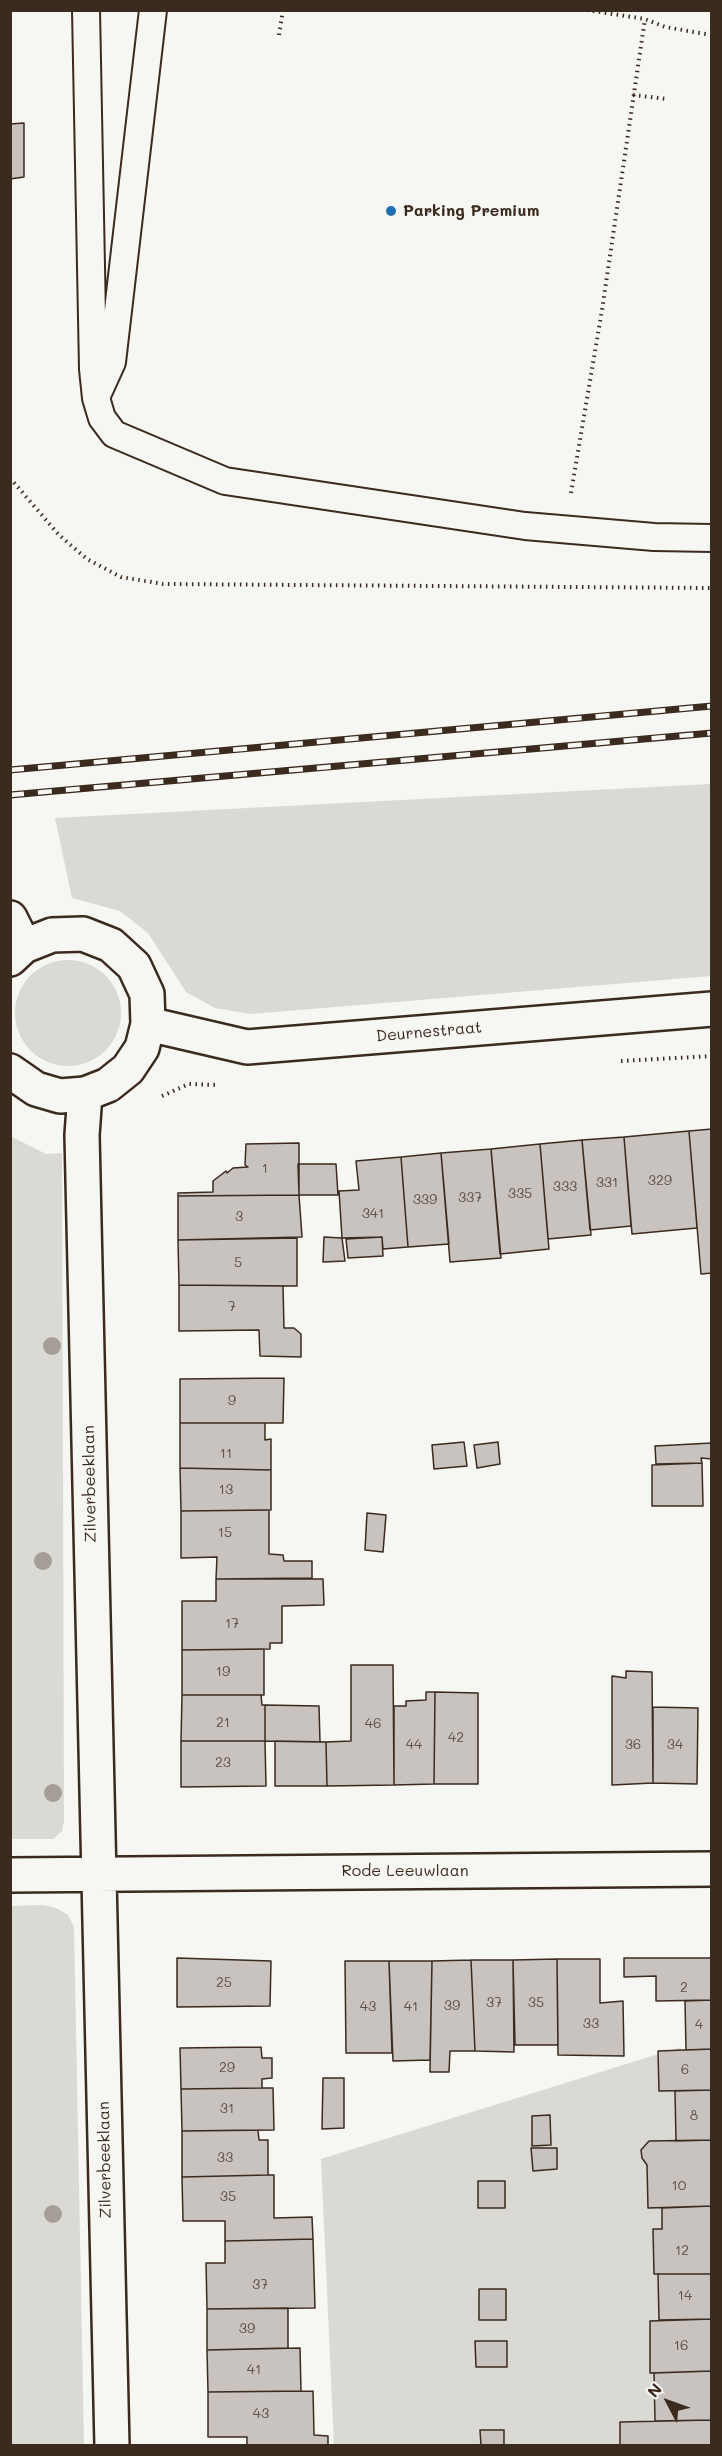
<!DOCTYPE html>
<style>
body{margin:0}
#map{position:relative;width:722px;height:2456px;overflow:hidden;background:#f6f6f2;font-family:Mali,sans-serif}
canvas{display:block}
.frame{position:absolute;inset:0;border:12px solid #3b2a1e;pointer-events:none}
.north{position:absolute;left:638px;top:2372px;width:60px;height:60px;-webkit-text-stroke:4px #f6f6f2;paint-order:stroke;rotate:311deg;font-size:16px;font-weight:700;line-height:24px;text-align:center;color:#3b2a1e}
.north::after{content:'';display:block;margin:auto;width:21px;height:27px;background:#3b2a1e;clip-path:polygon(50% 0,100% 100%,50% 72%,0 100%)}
</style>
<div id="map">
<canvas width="722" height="2456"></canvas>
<div class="frame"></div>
<div class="north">N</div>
</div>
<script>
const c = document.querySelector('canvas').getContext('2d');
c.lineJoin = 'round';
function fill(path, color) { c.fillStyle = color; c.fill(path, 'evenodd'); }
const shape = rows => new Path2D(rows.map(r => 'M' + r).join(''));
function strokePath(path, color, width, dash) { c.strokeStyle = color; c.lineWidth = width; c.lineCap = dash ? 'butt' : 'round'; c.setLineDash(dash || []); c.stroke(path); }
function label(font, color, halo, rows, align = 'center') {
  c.font = font + ' Mali,sans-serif'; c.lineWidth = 5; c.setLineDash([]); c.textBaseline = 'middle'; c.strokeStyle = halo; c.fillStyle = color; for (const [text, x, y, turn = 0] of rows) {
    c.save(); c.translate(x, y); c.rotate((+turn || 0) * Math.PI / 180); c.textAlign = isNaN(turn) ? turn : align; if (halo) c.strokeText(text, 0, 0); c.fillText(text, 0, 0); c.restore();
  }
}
fill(shape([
 [711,784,711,976,250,1014,215,1008,186,992,148,933,120,911,72,898,55,818],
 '15 1013a53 53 0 1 1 106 0a53 53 0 1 1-106 0Z',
 [10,1136,46,1154,62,1153,64,1821,62,1831,53,1839,11,1839],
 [44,1905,58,1909,68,1915,74,1927,84,2445,11,2445,11,1906],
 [681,2047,675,2445,334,2445,321,2159]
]), '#dad9d3');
const building = shape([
 [24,123,24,177,10,179,10,124,24,123],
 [10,298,11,299,10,382,10,298],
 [712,1129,712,1273,701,1274,689,1131,712,1129],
 [689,1131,697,1228,632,1234,624,1137,689,1131],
 [624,1137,631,1226,590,1230,582,1140,624,1137],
 [582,1140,591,1235,548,1239,540,1144,582,1140],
 [299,1143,299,1195,178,1196,178,1193,213,1192,213,1181,226,1171,227,1173,233,1168,248,1167,245,1165,246,1144,299,1143],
 [540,1144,549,1249,500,1254,491,1149,540,1144],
 [491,1149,501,1258,450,1262,441,1153,491,1149],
 [441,1153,449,1244,408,1247,401,1157,441,1153],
 [401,1157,408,1247,383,1249,382,1237,342,1238,339,1191,359,1190,356,1161,401,1157],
 [298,1164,336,1164,338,1195,299,1195,298,1164],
 [299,1195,302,1237,178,1240,178,1196,299,1195],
 [324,1237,342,1238,345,1261,323,1262,324,1237],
 [382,1237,383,1256,348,1258,346,1239,382,1237],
 [297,1238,297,1286,179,1285,178,1240,297,1238],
 [179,1285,283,1286,284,1328,294,1328,301,1334,301,1357,260,1356,259,1330,179,1331,179,1285],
 [284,1378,283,1423,180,1423,180,1379,284,1378],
 [180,1423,265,1423,265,1440,271,1439,271,1470,180,1468,180,1423],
 [464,1442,467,1466,434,1469,432,1445,464,1442],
 [498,1442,500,1464,477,1468,474,1445,498,1442],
 [712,1443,712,1459,701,1458,702,1463,656,1464,655,1446,712,1443],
 [702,1463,703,1506,652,1506,652,1465,702,1463],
 [180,1468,271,1470,271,1510,181,1511,180,1468],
 [269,1510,269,1554,283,1555,284,1561,312,1561,312,1578,216,1579,217,1557,181,1558,181,1511,269,1510],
 [367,1513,386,1515,383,1552,365,1550,367,1513],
 [216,1579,323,1579,324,1605,282,1606,282,1643,270,1643,270,1649,182,1650,182,1601,216,1601,216,1579],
 [264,1649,264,1695,182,1695,182,1650,264,1649],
 [351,1665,393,1665,394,1785,327,1786,326,1742,351,1741,351,1665],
 [626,1671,652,1672,653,1783,612,1785,612,1676,626,1678,626,1671],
 [426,1692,435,1692,434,1784,394,1785,394,1706,406,1706,406,1701,426,1700,426,1692],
 [435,1692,478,1693,478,1784,434,1784,435,1692],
 [182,1695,261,1695,262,1705,265,1705,265,1741,181,1741,182,1695],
 [265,1705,319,1706,320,1742,265,1741,265,1705],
 [653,1707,698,1708,697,1784,653,1783,653,1707],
 [181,1741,265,1741,266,1786,181,1787,181,1741],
 [275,1741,326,1742,327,1786,275,1786,275,1741],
 [177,1958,271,1961,270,2006,177,2007,177,1958],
 [624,1958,712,1958,712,2000,656,2001,656,1976,624,1977,624,1958],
 [557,1959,600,1959,600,2003,623,2001,624,2056,558,2055,557,1959],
 [557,1959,558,2045,515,2045,513,1960,557,1959],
 [471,1960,513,1960,514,2052,475,2051,471,1960],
 [471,1960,475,2051,450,2051,449,2072,430,2072,432,1961,471,1960],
 [345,1961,389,1961,392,2053,346,2053,345,1961],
 [389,1961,432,1961,430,2060,393,2061,389,1961],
 [712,2000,712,2049,686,2050,685,2001,712,2000],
 [261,2047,262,2058,272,2058,272,2078,262,2079,262,2088,181,2089,180,2048,261,2047],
 [712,2049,712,2090,659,2091,658,2051,712,2049],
 [323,2078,344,2078,344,2128,322,2129,323,2078],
 [262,2088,273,2088,274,2130,182,2131,181,2089,262,2088],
 [712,2090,712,2140,676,2141,675,2091,712,2090],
 [550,2115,551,2145,532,2146,532,2116,550,2115],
 [258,2130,259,2140,268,2140,268,2175,182,2177,182,2131,258,2130],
 [712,2140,712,2206,648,2208,647,2165,642,2158,641,2150,649,2141,712,2140],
 [531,2148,557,2148,557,2169,533,2171,531,2148],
 [268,2175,274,2175,274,2218,312,2217,313,2239,225,2241,225,2221,183,2221,182,2177,268,2175],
 [478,2181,505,2181,505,2208,478,2208,478,2181],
 [712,2206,712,2274,654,2274,653,2229,662,2229,662,2208,712,2206],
 [313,2239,315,2308,207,2309,206,2263,225,2263,225,2241,313,2239],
 [658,2274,712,2274,712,2319,659,2320,658,2274],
 [479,2289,506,2289,506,2320,479,2320,479,2289],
 [288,2308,288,2348,207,2350,207,2309,288,2308],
 [712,2319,712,2371,650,2373,650,2321,712,2319],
 [475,2341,507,2341,507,2367,476,2367,475,2341],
 [300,2348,301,2391,208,2392,207,2350,300,2348],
 [712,2371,712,2420,655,2421,654,2373,712,2371],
 [313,2391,314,2435,328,2436,328,2446,247,2446,247,2437,208,2437,208,2392,313,2391],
 [712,2420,712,2446,620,2446,620,2422,712,2420],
 [480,2430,504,2430,504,2446,481,2446,480,2430]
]);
fill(building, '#c8c3be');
strokePath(building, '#3b2a1e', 1.5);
const lane = shape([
 [86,10,93,369,96,398,102,418,114,434,225,481,525,526,654,537,712,538],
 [97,395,112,362,153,10]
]);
const street = shape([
 [85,1094,82,1135,112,2446],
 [10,1875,712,1869]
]);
const secondary = shape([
 [10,918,24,946],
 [10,959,24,946,52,935,83,934,111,945,134,966,147,994,148,1024,142,1048,128,1069,108,1085,85,1094,60,1096,36,1089,10,1071],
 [148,1024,247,1047,712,1009]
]);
strokePath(lane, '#3b2a1e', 30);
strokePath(street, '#3b2a1e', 38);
strokePath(secondary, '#3b2a1e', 38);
strokePath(shape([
 [587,10,645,19,665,27,712,35],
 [279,35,283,10],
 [633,95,667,99],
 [10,478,59,535,87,559,121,577,163,584,712,588],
 [571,493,602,310,645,19],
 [621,1061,712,1056],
 [162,1096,189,1084,218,1085]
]), '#3b2a1e', 4, [1.5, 4.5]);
strokePath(lane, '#f6f6f2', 26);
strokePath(street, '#f6f6f2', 33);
strokePath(secondary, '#f6f6f2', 33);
const rail = shape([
 [10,770,712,706],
 [10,795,712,733]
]);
strokePath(rail, '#3b2a1e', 7);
strokePath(rail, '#f6f6f2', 4.5, [14]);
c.fillStyle = '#a59e96';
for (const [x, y] of [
 [52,1346],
 [43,1561],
 [53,1793],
 [53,2214]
]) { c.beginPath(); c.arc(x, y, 9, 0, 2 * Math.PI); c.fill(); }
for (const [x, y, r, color] of [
 [391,211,6,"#1f6fb2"]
]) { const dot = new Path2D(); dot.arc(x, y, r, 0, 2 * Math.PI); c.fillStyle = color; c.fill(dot); strokePath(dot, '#f6f6f2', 2); }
label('14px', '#5e5046', null, [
 ["1",265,1169],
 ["329",660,1181],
 ["331",607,1183],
 ["333",565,1187],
 ["335",520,1194],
 ["337",470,1198],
 ["339",425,1200],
 ["341",373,1214],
 ["3",239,1217],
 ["5",238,1263],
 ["7",232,1307],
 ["9",232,1401],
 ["11",226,1454],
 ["13",226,1490],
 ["15",225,1533],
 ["17",232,1624],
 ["19",223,1672],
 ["21",223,1723],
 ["46",373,1724],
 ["42",456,1738],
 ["44",414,1745],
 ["36",633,1745],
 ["34",675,1745],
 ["23",223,1763],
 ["25",224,1983],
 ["2",684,1988],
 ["37",494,2003],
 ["35",536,2003],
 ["39",452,2006],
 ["43",368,2007],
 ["41",411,2007],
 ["33",591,2024],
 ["4",699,2025],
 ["29",227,2068],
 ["6",685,2070],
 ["31",227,2109],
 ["8",694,2116],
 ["33",225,2158],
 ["10",679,2186],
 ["35",228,2197],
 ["12",682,2251],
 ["37",260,2285],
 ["14",685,2296],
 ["39",247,2329],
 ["16",681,2346],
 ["41",254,2370],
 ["43",261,2414]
]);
label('bold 16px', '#3b2a1e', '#f6f6f2', [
 ["Parking Premium",403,211]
], 'left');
label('16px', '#3b2a1e', '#f6f6f2', [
 ["Deurnestraat",429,1032,-5],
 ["Zilverbeeklaan",90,1484,-91],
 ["Rode Leeuwlaan",405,1871],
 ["Zilverbeeklaan",105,2160,-91]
]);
</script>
